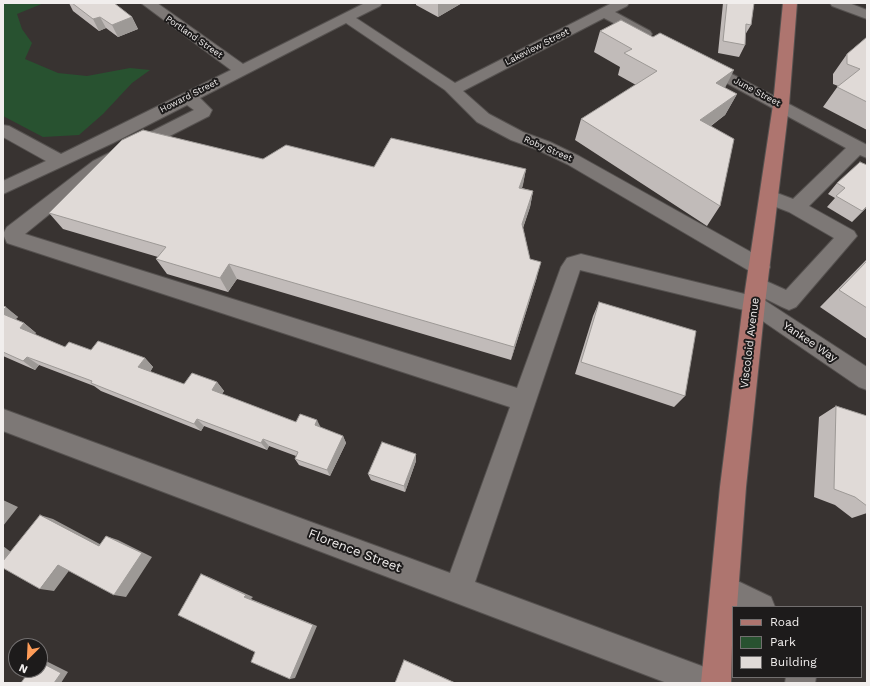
<!DOCTYPE html>
<style>
body{margin:0}
#map{position:relative;width:870px;height:686px;overflow:hidden;background:#383331;font-family:"Work Sans",sans-serif}
canvas{display:block}
.frame{position:absolute;inset:0;border:4px solid #f1eeed;pointer-events:none}
.legend{position:absolute;left:732px;top:606px;width:130px;height:72px;box-sizing:border-box;background:#1d1b1b;border:1px solid #726f6f;margin:0;padding:5px 7px;list-style:none;font-size:12px;color:#f1eeed}
.legend li{display:flex;align-items:center;gap:8px;height:20px}
.legend b{width:20px;border:1px solid #726f6f}
.north{position:absolute;left:8px;top:638px;width:40px;height:40px;box-sizing:border-box;background:#1d1b1b;border:1px solid #726f6f;border-radius:50%;rotate:204deg;font-size:11px;font-weight:700;line-height:16px;text-align:center;color:#f1eeed}
.north::after{content:'';display:block;margin:auto;width:14px;height:18px;background:#fe9c58;clip-path:polygon(50% 0,100% 100%,50% 72%,0 100%)}
</style>
<div id="map">
<canvas width="870" height="686"></canvas>
<div class="frame"></div>
<ul class="legend">
<li><b style="height:5px;background:#ae756f"></b>Road</li>
<li><b style="height:11px;background:#285230"></b>Park</li>
<li><b style="height:11px;background:#e0dad7"></b>Building</li>
</ul>
<div class="north">N</div>
</div>
<script>
const c = document.querySelector('canvas').getContext('2d');
c.lineJoin = 'round';
function fill(path, color) { c.fillStyle = color; c.fill(path, 'evenodd'); }
const shape = rows => new Path2D(rows.map(r => 'M' + r).join(''));
function strokePath(path, color, width, dash) { c.strokeStyle = color; c.lineWidth = width; c.lineCap = dash ? 'butt' : 'round'; c.setLineDash(dash || []); c.stroke(path); }
function label(font, color, halo, rows, align = 'center') {
  c.font = font + ' "Work Sans",sans-serif'; c.lineWidth = 4; c.setLineDash([]); c.textBaseline = 'middle'; c.strokeStyle = halo; c.fillStyle = color; for (const [text, x, y, turn = 0] of rows) {
    c.save(); c.translate(x, y); c.rotate((+turn || 0) * Math.PI / 180); c.textAlign = isNaN(turn) ? turn : align; if (halo) c.strokeText(text, 0, 0); c.fillText(text, 0, 0); c.restore();
  }
}
fill(shape([
 [6,3,44,3,17,14,22,29,32,43,25,59,58,73,87,76,130,68,150,70,132,83,103,114,79,135,43,137,3,116,3,4]
]), '#285230');
const minor = shape([
 [141,3,157,3,243,64,365,3,382,3,380,6,356,18,455,83,612,3,629,3,627,6,615,12,650,31,652,34,650,37,645,38,640,37,604,18,463,91,489,114,523,132,550,142,579,156,767,261,770,267,767,273,760,275,753,273,567,164,538,150,511,140,477,122,445,90,346,23,200,98,212,110,209,116,105,169,25,234,517,388,561,267,567,258,581,254,761,298,867,367,867,390,859,387,748,311,580,270,475,582,707,668,718,672,722,683,667,683,3,431,3,409,450,573,510,407,7,243,3,234,7,227,93,161,194,110,187,105,113,143,3,194,3,181,46,161,3,137,3,125,9,126,61,154,231,70,141,3],
 [830,3,849,3,867,10,867,19,832,6,830,3],
 [704,61,709,62,867,145,867,158,860,155,809,206,854,231,857,236,796,307,789,310,782,307,750,291,747,285,750,279,757,277,786,290,834,238,789,212,763,202,760,197,763,192,769,190,793,199,846,148,699,68,697,65,699,62,704,61],
 [725,575,771,597,775,607,733,608,715,599,711,589,715,579,725,575],
 [786,677,816,677,815,683,785,683,786,677]
]);
const major = shape([
 [783,3,797,3,789,105,765,304,746,487,737,607,733,607,731,683,701,683,720,487,743,304,773,105,783,3]
]);
strokePath(minor, '#565250', 2);
strokePath(major, '#565250', 2);
fill(minor, '#7d7876');
fill(major, '#ae756f');
fill(shape([
 [69,3,114,3,132,17,138,29,118,37,106,28,99,31,73,11],
 [416,3,462,3,438,17,416,5],
 [723,3,754,3,751,25,745,35,745,45,739,57,718,53],
 [600,31,725,88,737,94,725,115,711,126,720,206,707,226,575,140,581,119,636,85,618,75,620,67,594,52],
 [867,37,867,130,823,107,838,86,833,84,833,74,847,54],
 [263,159,374,167,526,169,522,188,533,191,530,207,523,228,530,259,537,277,511,360,237,279,228,292,167,274,156,259,158,257,63,229,49,213],
 [867,165,867,207,852,222,827,207,835,198,828,194,837,183],
 [867,259,867,339,820,307],
 [599,302,685,396,674,407,575,374,593,316],
 [3,306,18,317,15,319,24,323,36,333,34,334,65,347,91,350,145,358,153,367,150,372,184,384,217,382,224,391,222,394,296,422,321,428,343,436,346,443,330,476,299,465,295,459,296,456,269,446,267,450,204,426,201,431,101,391,94,386,39,365,35,370,3,356],
 [836,406,867,416,867,513,852,518,835,505,814,497,819,417],
 [416,454,416,461,405,492,371,480,368,474]
]), '#c1bbb9');
fill(shape([
 [438,3,462,3,438,17],
 [100,17,106,28,99,31,93,19],
 [132,17,138,29,118,37,112,25],
 [734,70,723,92,716,83],
 [737,94,725,115,690,141,700,120],
 [526,169,523,185,516,204,519,188],
 [533,191,530,207,519,239,522,224],
 [867,206,867,207,852,222],
 [541,262,537,277,511,360,514,347],
 [229,264,237,279,228,292,220,278],
 [6,307,18,317,12,323,3,315,3,310],
 [24,323,36,333,31,338,20,328],
 [27,357,39,365,35,370,23,361],
 [145,358,153,367,147,376,138,367],
 [217,382,224,391,219,398,212,390],
 [197,419,204,426,201,431,194,424],
 [317,420,321,428,315,425],
 [343,436,346,443,330,476,327,470],
 [263,439,269,446,267,450,261,443],
 [416,454,416,461,405,492,404,486],
 [3,500,18,507,3,526],
 [40,515,53,519,111,550,99,546],
 [106,536,118,540,152,557,126,597,114,595],
 [3,546,11,552,3,563],
 [58,565,71,568,54,591,40,589],
 [201,574,209,577,253,597,251,599,317,626,295,678,290,679],
 [40,660,44,660,68,672,61,683,54,683,40,662],
 [404,660,405,660,456,683,455,683]
]), '#9d9996');
const building = shape([
 [72,3,114,3,132,17,112,25,100,17,93,19,72,3],
 [727,3,754,3,751,25,746,24,745,45,723,41,727,3],
 [621,20,653,37,660,33,734,70,716,83,737,94,700,120,734,139,720,206,581,119,657,71,624,53,632,49,600,31,621,20],
 [867,37,867,102,837,87,860,69,847,64,847,54,867,37],
 [143,130,263,159,286,145,374,167,391,138,526,169,519,188,533,191,522,224,530,259,541,262,514,347,229,264,220,278,156,259,166,247,49,213,122,140,143,130],
 [860,162,867,165,867,206,862,211,836,196,845,188,837,183,860,162],
 [867,261,867,308,839,290,867,261],
 [599,302,696,331,685,396,581,362,599,302],
 [3,306,6,307,3,310,3,306],
 [3,314,24,323,20,328,65,347,69,342,91,350,98,341,145,358,138,367,184,384,192,373,217,382,212,390,296,422,300,414,317,420,315,425,343,436,327,470,295,459,298,452,263,439,261,443,197,419,194,424,91,383,92,381,27,357,23,361,3,352,3,314],
 [836,406,867,416,867,506,855,497,834,489,836,406],
 [382,442,416,454,404,486,368,474,382,442],
 [40,515,99,546,106,536,142,553,114,595,58,565,40,589,3,568,3,561,40,515],
 [201,574,246,595,244,597,313,625,290,679,251,662,255,652,178,615,201,574],
 [404,660,455,683,395,683,404,660],
 [40,662,61,673,54,683,21,683,30,670,40,670,40,662]
]);
fill(building, '#e0dad7');
strokePath(building, '#9d9996', 1);
label('9px', '#f1eeed', '#1d1b1b', [
 ["Portland Street",194,37,35],
 ["Lakeview Street",537,47,-27],
 ["June Street",757,92,28],
 ["Howard Street",189,96,-27],
 ["Roby Street",548,149,23]
]);
label('11px', '#f1eeed', '#1d1b1b', [
 ["Yankee Way",810,342,34],
 ["Viscoloid Avenue",750,343,-83]
]);
label('13px', '#f1eeed', '#1d1b1b', [
 ["Florence Street",355,551,21]
]);
</script>
